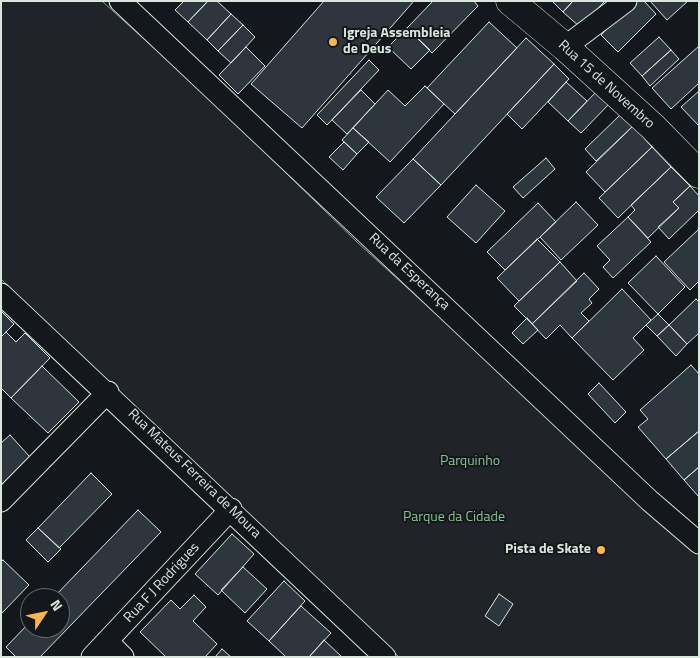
<!DOCTYPE html>
<meta charset="utf-8">
<style>
body{margin:0}
#map{position:relative;width:700px;height:658px;overflow:hidden;background:#14181c;font-family:"Titillium Web",sans-serif}
canvas{display:block}
.frame{position:absolute;inset:0;border:2px solid #d8e6dc;pointer-events:none}
.north{position:absolute;left:20px;top:588px;width:50px;height:50px;box-sizing:border-box;background:#14181c;border:1px solid #626a69;border-radius:50%;rotate:56deg;font-size:14px;font-weight:700;line-height:20px;text-align:center;color:#d8e6dc}
.north::after{content:'';display:block;margin:auto;width:18px;height:22px;background:#ffb74d;clip-path:polygon(50% 0,100% 100%,50% 72%,0 100%)}
</style>
<div id="map">
<canvas width="700" height="658"></canvas>
<div class="frame"></div>
<div class="north">N</div>
</div>
<script>
const c = document.querySelector('canvas').getContext('2d');
c.lineJoin = 'round';
function fill(path, color) { c.fillStyle = color; c.fill(path, 'evenodd'); }
const shape = rows => new Path2D(rows.map(r => 'M' + r).join(''));
function strokePath(path, color, width, dash) { c.strokeStyle = color; c.lineWidth = width; c.lineCap = dash ? 'butt' : 'round'; c.setLineDash(dash || []); c.stroke(path); }
function label(font, color, halo, rows, align = 'center') {
  c.font = font + ' "Titillium Web",sans-serif'; c.lineWidth = 4; c.setLineDash([]); c.textBaseline = 'middle'; c.strokeStyle = halo; c.fillStyle = color; for (const [text, x, y, turn = 0] of rows) {
    c.save(); c.translate(x, y); c.rotate((+turn || 0) * Math.PI / 180); c.textAlign = isNaN(turn) ? turn : align; if (halo) c.strokeText(text, 0, 0); c.fillText(text, 0, 0); c.restore();
  }
}
const green = shape([
 [1,1,102,1,209,98,358,243,699,553,699,657,399,657,1,279,1,1]
]);
fill(green, '#202428');
strokePath(green, '#939e99', 1);
const building = shape([
 [184,1,208,1,188,22,175,10,184,1],
 [208,1,217,1,231,14,207,40,188,22,208,1],
 [324,1,414,1,302,128,251,84,324,1],
 [433,1,474,1,478,6,432,53,407,28,433,1],
 [552,1,573,1,563,12,552,1],
 [573,1,605,1,580,27,563,12,573,1],
 [635,1,644,1,656,14,618,52,601,35,635,1],
 [650,1,688,1,667,20,650,1],
 [231,14,243,25,218,51,207,40,231,14],
 [489,22,517,48,455,114,427,88,489,22],
 [243,25,255,37,231,63,218,51,243,25],
 [407,28,430,50,411,69,388,47,407,28],
 [659,37,671,50,642,76,630,63,659,37],
 [526,38,554,64,441,185,413,159,526,38],
 [699,46,699,83,671,109,652,88,699,46],
 [246,47,265,66,238,94,219,75,246,47],
 [671,50,679,59,650,86,642,76,671,50],
 [369,60,379,70,327,125,317,115,369,60],
 [554,64,569,79,522,129,507,114,554,64],
 [566,82,587,101,568,121,548,102,566,82],
 [425,86,444,104,390,162,353,128,388,90,405,106,425,86],
 [361,90,375,104,347,134,332,120,361,90],
 [598,90,611,102,581,133,568,121,598,90],
 [699,91,699,126,681,107,699,91],
 [621,114,633,126,596,161,585,149,621,114],
 [633,126,652,147,605,192,586,172,633,126],
 [353,128,369,142,357,154,342,140,353,128],
 [344,142,357,154,343,170,329,157,344,142],
 [652,147,671,167,618,218,599,198,652,147],
 [546,158,555,169,523,198,513,187,546,158],
 [413,159,441,185,404,223,376,197,413,159],
 [671,167,690,186,673,202,679,208,648,238,628,217,635,210,631,205,671,167],
 [476,185,505,211,476,243,447,217,476,185],
 [690,186,699,196,699,210,669,239,658,227,679,208,673,202,690,186],
 [576,202,598,225,561,260,540,237,576,202],
 [538,203,556,222,505,270,487,252,538,203],
 [628,217,651,242,613,278,603,267,610,260,597,246,628,217],
 [699,229,699,281,690,290,664,262,699,229],
 [537,239,560,262,519,301,497,278,537,239],
 [656,256,685,287,658,314,628,283,656,256],
 [560,262,577,281,532,324,514,306,560,262],
 [584,273,599,289,589,299,592,303,581,313,589,321,572,338,560,325,546,339,532,324,584,273],
 [622,289,651,320,633,338,644,350,613,380,572,338,622,289],
 [696,299,699,302,699,333,687,344,669,325,696,299],
 [2,312,14,324,1,337,1,313,2,312],
 [658,314,669,325,657,336,646,325,658,314],
 [527,318,538,330,523,344,512,333,527,318],
 [669,325,687,344,676,356,657,336,669,325],
 [6,332,16,342,25,333,50,358,11,398,1,388,1,337,6,332],
 [691,365,699,374,699,431,666,459,638,427,648,419,640,410,691,365],
 [42,366,79,402,48,433,11,398,42,366],
 [599,383,626,412,615,423,588,394,599,383],
 [699,431,699,467,684,480,666,459,699,431],
 [10,435,30,457,1,485,1,443,10,435],
 [699,467,699,495,698,496,684,480,699,467],
 [91,473,112,494,59,548,38,528,91,473],
 [138,510,161,532,40,657,16,657,6,647,30,622,30,628,60,628,60,598,53,598,138,510],
 [38,528,61,549,48,562,26,540,38,528],
 [232,534,254,554,218,595,195,574,232,534],
 [3,560,29,585,1,614,1,562,3,560],
 [243,567,267,589,245,613,221,590,243,567],
 [284,581,305,601,269,641,247,621,284,581],
 [499,594,513,604,499,626,485,616,499,594],
 [194,595,206,607,193,621,217,644,205,657,166,657,140,632,171,600,180,609,194,595],
 [301,606,331,633,309,657,286,657,269,641,301,606],
 [324,640,342,657,309,657,324,640],
 [222,649,231,657,215,657,222,649]
]);
fill(building, '#2c363c');
strokePath(building, '#d8e6dc', 1);
const street = shape([
 [120,1,650,501,699,543],
 [565,47,626,1],
 [1,294,385,657],
 [1,501,108,392],
 [107,641,123,657],
 [92,657,231,509]
]);
const secondary = shape([
 [510,1,565,47,653,127,699,174]
]);
strokePath(street, '#d8e6dc', 23);
strokePath(secondary, '#d8e6dc', 29);
strokePath(street, '#14181c', 21);
strokePath(secondary, '#14181c', 28);
for (const [x, y, r, color] of [
 [333,42,5,"#ffb74d"],
 [601,550,5,"#ffb74d"]
]) { const dot = new Path2D(); dot.arc(x, y, r, 0, 2 * Math.PI); c.fillStyle = color; c.fill(dot); strokePath(dot, '#14181c', 2); }
label('bold 14px', '#d8e6dc', '#14181c', [
 ["Igreja Assembleia",343,34],
 ["de Deus",343,50],
 ["Pista de Skate",591,550,"right"]
], 'left');
label('14px', '#d8e6dc', '#14181c', [
 ["Rua 15 de Novembro",606,85,42],
 ["Rua da Esperança",409,272,43],
 ["Rua Mateus Ferreira de Moura",194,474,44],
 ["Rua F J Rodrigues",162,583,-47]
]);
label('14px', '#8ac095', '#14181c', [
 ["Parquinho",470,462],
 ["Parque da Cidade",454,518]
]);
</script>
